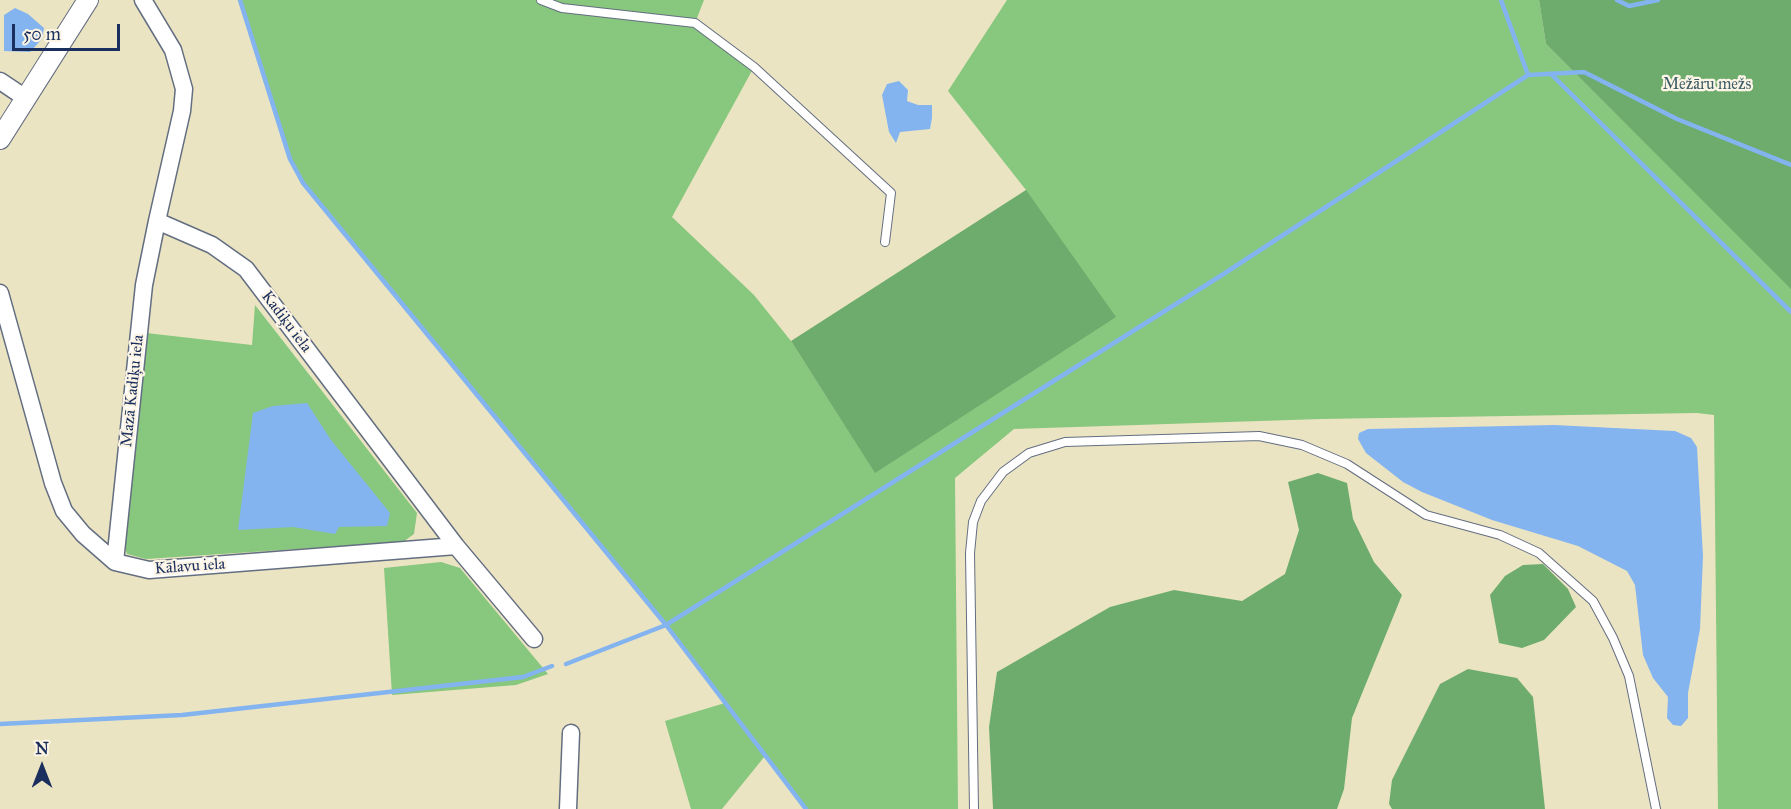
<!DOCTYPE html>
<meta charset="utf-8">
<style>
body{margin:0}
#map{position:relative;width:1791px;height:809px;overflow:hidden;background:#ebe4c2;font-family:"IM FELL Great Primer",serif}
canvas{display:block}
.north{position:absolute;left:12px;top:737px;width:60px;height:60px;-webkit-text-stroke:4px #fcf5e5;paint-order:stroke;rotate:0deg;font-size:16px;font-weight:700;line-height:24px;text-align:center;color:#1b2f5e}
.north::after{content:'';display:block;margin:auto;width:21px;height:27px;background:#1b2f5e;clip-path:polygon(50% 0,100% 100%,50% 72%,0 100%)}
.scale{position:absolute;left:12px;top:24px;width:108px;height:27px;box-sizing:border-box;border:3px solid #1b2f5e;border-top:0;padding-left:8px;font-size:18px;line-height:21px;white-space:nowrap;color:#1b2f5e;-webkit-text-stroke:4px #fcf5e5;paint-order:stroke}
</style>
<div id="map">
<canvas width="1791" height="809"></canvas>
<div class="north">N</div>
<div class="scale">50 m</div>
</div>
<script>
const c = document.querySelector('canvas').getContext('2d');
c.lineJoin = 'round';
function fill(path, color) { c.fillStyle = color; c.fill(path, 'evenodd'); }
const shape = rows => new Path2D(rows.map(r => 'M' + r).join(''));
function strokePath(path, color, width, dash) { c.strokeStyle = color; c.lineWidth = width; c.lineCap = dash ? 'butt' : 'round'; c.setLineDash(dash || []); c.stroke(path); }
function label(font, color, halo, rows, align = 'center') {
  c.font = font + ' "IM FELL Great Primer",serif'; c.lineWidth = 4.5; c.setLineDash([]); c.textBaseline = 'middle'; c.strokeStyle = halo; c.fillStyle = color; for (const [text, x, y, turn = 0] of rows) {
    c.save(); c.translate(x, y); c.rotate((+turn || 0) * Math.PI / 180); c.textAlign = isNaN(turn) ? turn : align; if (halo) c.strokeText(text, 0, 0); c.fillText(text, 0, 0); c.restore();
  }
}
fill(shape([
 [240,0,704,0,695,23,754,67,672,217,754,295,791,341,875,472,1026,190,948,91,1007,0,1539,0,1546,44,1791,288,1791,809,1718,809,1714,415,1697,413,1321,419,1014,429,955,478,958,809,806,809,765,756,722,809,691,809,665,721,725,703,666,625,303,183,290,159],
 [255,305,417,513,414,534,403,542,146,559,127,554,123,541,146,333,252,345],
 [441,562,460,568,548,674,516,685,392,695,384,568]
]), '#87c77e');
fill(shape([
 [1539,0,1791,0,1791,289,1546,44],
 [1026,190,1116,317,875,473,791,341],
 [1318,473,1347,483,1353,519,1374,562,1402,595,1352,718,1344,789,1337,809,993,809,989,727,997,672,1110,607,1174,590,1242,601,1285,574,1299,530,1288,482],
 [1543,564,1568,589,1576,607,1544,640,1522,648,1499,643,1490,595,1505,576,1523,565],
 [1468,669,1517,678,1533,697,1545,809,1392,809,1389,804,1392,780,1440,684]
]), '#6dac6d');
fill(shape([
 [15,8,28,14,44,28,42,39,30,52,4,51,4,15],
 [899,81,908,90,907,101,918,105,932,105,932,118,930,129,900,132,896,143,889,132,882,95,887,84],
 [307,403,331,440,390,513,387,526,339,527,335,534,293,527,238,530,253,413,273,406],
 [1554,425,1675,431,1691,438,1697,447,1703,556,1700,629,1688,693,1688,718,1681,726,1673,725,1667,718,1668,697,1653,678,1643,655,1635,585,1627,571,1578,546,1492,520,1422,492,1403,482,1366,453,1358,439,1359,433,1368,429]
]), '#83b4ef');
strokePath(shape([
 [240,0,290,159,303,183,666,625,806,809],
 [1501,0,1528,75],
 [1617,0,1629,6,1658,0],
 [1551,74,1791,312],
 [566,664,666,625,1222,275,1528,75,1584,72,1677,119,1791,165],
 [0,724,182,715,523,677,552,666]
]), '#83b4ef', 4.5);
const service = shape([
 [541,0,562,8,695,23,754,67,891,193,885,242],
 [974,809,970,553,973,522,981,501,1003,472,1029,453,1065,442,1259,436,1302,445,1347,464,1426,515,1500,535,1539,553,1593,601,1613,638,1629,676,1656,809]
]);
const minor = shape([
 [143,0,173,50,184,89,182,111,157,221,212,245,246,269,456,546,534,639],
 [0,81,24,97],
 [0,293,53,483,64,511,83,534,115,562,149,570,456,546],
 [115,562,144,285,157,221],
 [568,809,571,733]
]);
const tertiary = shape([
 [0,139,88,0]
]);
strokePath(service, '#646e81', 10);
strokePath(minor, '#646e81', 19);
strokePath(tertiary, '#646e81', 22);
strokePath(service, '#fff', 8);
strokePath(minor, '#fff', 16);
strokePath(tertiary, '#fff', 20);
label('16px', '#3b5d68', '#fcf5e5', [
 ["Mežāru mežs",1707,85]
]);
label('16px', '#1b2f5e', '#fcf5e5', [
 ["Kadiķu iela",286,322,53],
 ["Mazā Kadiķu iela",133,391,-84],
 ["Kālavu iela",190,567,-4]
]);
</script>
